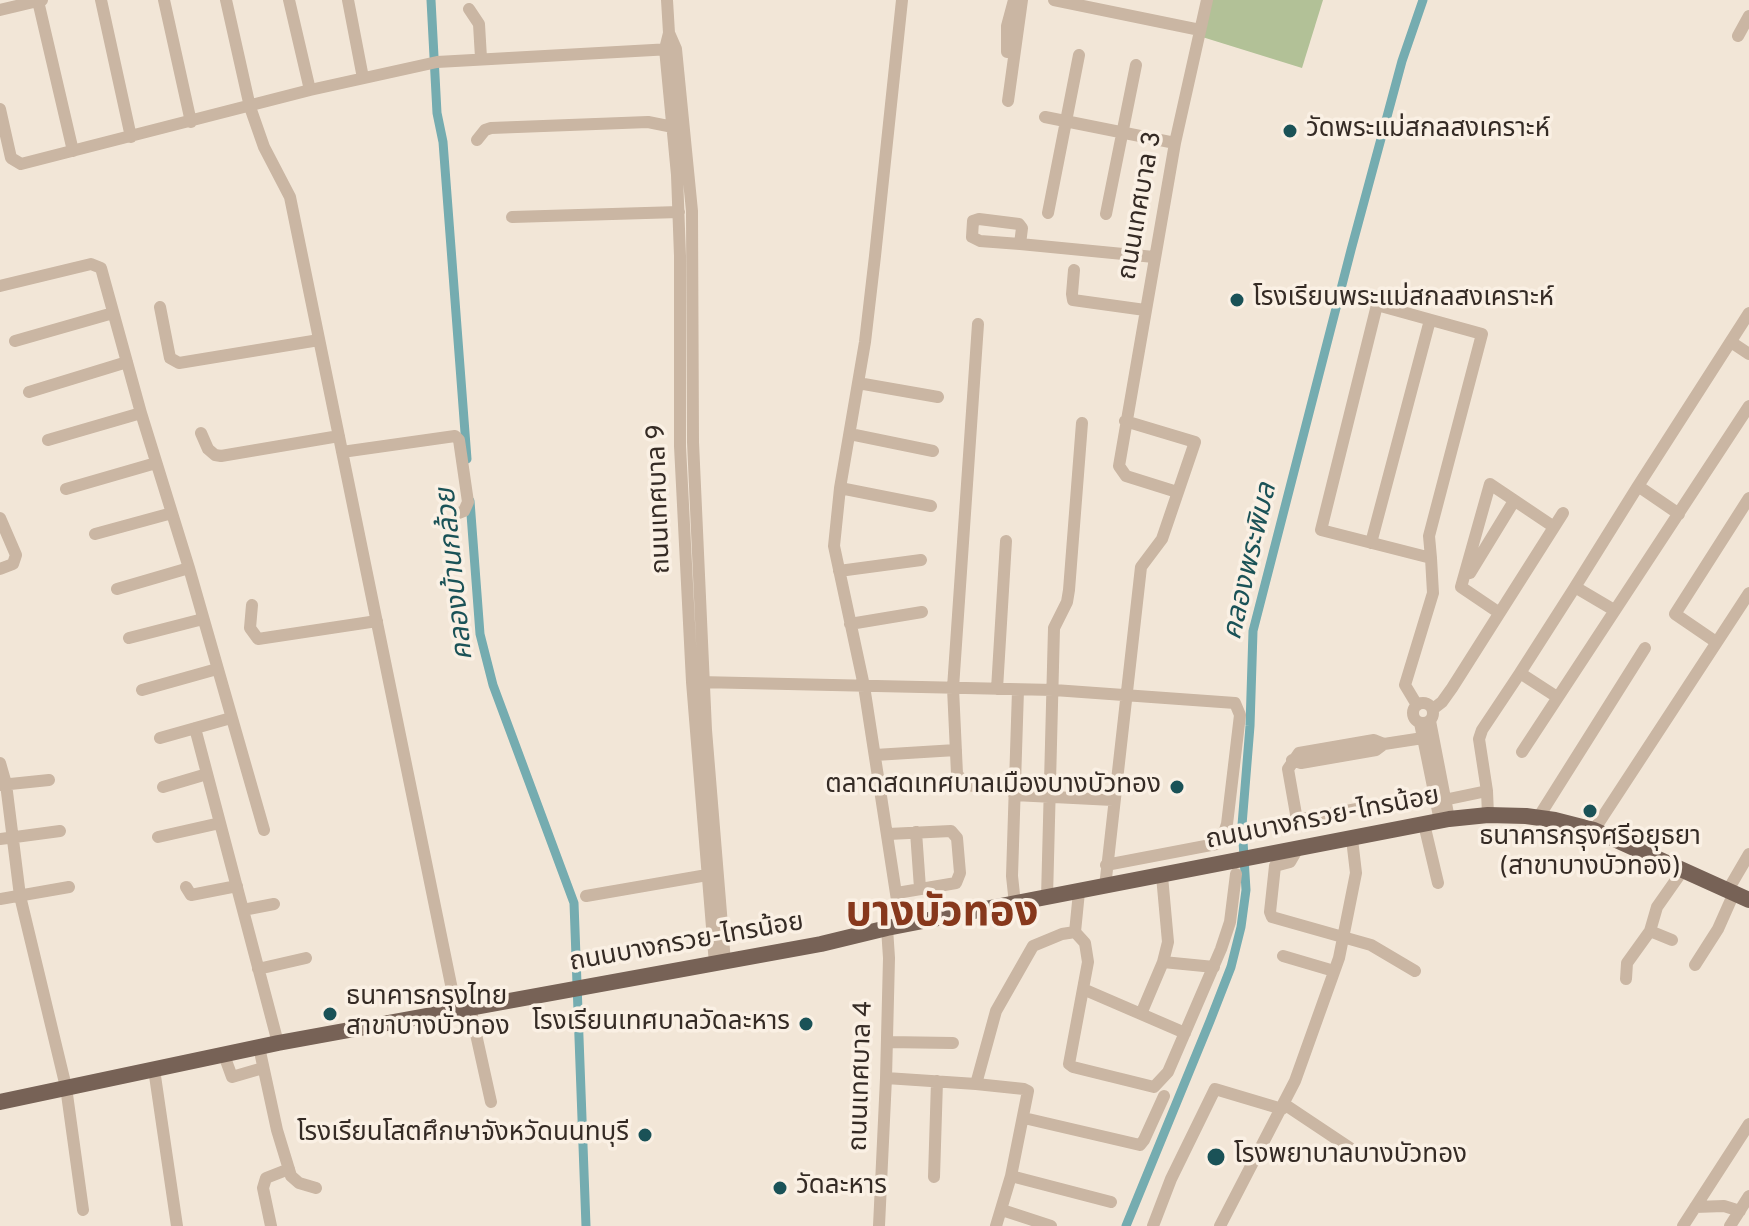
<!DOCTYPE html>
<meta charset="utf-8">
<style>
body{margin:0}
canvas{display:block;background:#f2e6d7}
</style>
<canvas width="1749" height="1226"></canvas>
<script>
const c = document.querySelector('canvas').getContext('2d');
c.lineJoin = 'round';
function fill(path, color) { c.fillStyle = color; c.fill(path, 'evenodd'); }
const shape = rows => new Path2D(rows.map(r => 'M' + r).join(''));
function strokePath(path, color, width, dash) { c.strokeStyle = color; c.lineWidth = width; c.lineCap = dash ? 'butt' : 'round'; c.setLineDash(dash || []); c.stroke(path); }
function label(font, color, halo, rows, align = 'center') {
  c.font = font + ' Overpass,"Noto Sans Thai",sans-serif'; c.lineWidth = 7; c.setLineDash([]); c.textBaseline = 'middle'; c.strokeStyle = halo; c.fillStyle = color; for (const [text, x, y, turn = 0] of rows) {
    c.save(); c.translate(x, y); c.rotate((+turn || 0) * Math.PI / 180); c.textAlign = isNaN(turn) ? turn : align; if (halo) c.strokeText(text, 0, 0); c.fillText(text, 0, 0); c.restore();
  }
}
fill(shape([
 [1207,0,1323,0,1302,68,1199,36]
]), '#b2c197');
strokePath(shape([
 [431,0,437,113,443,142,467,459],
 [470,501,480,634,493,685,574,903,586,1226],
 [1126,1226,1210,1021,1231,967,1241,927,1246,890,1242,825,1250,726,1253,631,1351,250,1402,61,1423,0]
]), '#75acb0', 9);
strokePath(shape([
 [101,0,131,137],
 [164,0,191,122],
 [226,0,250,107,264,147,290,197,456,1009],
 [289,0,310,90],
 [348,0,363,78],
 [667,0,669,33,665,49,677,175,680,256,680,446,692,682,715,964],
 [1054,0,1200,30],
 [38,1,73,151],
 [469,9,479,24,481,58],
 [0,10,42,0],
 [669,33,676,49,692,211,693,442,706,730,725,962],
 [1738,36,1749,16],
 [1007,52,1007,26,1014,0],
 [1008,101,1022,0],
 [0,109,11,158,21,164,310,90,437,62,671,49],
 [1045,117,1175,143],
 [477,140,485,130,491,128,648,122,673,127],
 [1048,213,1079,55],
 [1106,214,1136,65],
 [512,217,679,212],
 [1020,244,1022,228,1019,224,979,219,973,221,972,237,980,241,1020,244,1154,257],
 [1074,270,1072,294,1073,300,1145,310],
 [0,286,91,264,101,268,141,413,189,568,264,830],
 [160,307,170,358,179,363,319,340],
 [15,341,113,313],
 [1731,342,1749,354],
 [858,383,938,397],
 [29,392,127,362],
 [201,433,208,449,215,455,221,456,339,436],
 [850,434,933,451],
 [48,440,141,413],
 [342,452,455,436,459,440,468,502,464,511,459,513],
 [1638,486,1749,313],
 [840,488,931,506],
 [66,489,156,463],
 [1177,492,1126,476,1119,466,1175,143,1207,0],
 [0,518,16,555,13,564,0,569],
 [95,534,172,513],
 [1371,543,1430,320],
 [839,571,921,560],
 [1470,573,1514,501],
 [1575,587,1638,486,1679,514],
 [117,589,189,568],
 [252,605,250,628,258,639,377,621],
 [1498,612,1461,587,1490,484,1554,527],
 [850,624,922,612],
 [129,638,203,619],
 [1716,642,1675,614,1749,498],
 [1520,673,1575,587,1614,610],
 [699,682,1054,690,1235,703,1240,715,1227,824,1222,839,1216,844,1106,865],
 [997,689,1006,541],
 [142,690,217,669],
 '1413 713a10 10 0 1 1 20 0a10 10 0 1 1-20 0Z',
 [1417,705,1405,685,1433,593,1431,558,1429,536,1482,334,1377,305,1321,530,1431,558],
 [1433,709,1442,702,1452,688,1563,513],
 [1430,721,1449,819],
 [1420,723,1440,821],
 [195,728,278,1043],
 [160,738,231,718],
 [1384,744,1374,740,1299,753,1288,769,1297,820,1444,793],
 [1522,752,1749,406],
 [875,755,956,750],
 [1292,760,1301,763,1376,750,1384,744,1423,738],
 [0,763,6,784,20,896,66,1087,83,1210],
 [0,785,49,780],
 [163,787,207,774],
 [977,787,965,784,957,774,953,688,978,324],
 [1014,795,1113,800],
 [1439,801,1487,791],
 [1488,815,1487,791,1479,739,1482,730,1520,673,1557,697],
 [1538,818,1645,648],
 [1424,824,1438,883],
 [1594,830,1749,593],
 [916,832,920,888],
 [888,834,951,831,957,838,960,873,956,883,897,893],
 [158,837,220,823],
 [0,839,60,831],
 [1297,850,1290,862,1275,866,1270,912,1272,917,1371,945,1415,971],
 [186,887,191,895,237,886],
 [1105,887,1141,567,1162,539,1195,442,1125,421],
 [1728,890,1749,854],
 [1079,892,1075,932,1085,943,1088,962,1069,1064,1073,1067,1154,1087,1168,1072,1221,949,1230,922,1236,874],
 [586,896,707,875],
 [1047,898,1054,628,1067,602,1069,590,1082,423],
 [0,899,69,887],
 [1015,904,1012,876,1018,690],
 [243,910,274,904],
 [901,926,864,686,834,546,840,488,865,342,875,256,902,0],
 [1650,931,1672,940],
 [1283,956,1334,971],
 [1163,962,1214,967],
 [1695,965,1718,929,1734,893],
 [258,969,306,958],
 [1626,979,1627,963,1650,931,1657,907,1683,870],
 [1083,989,1185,1033],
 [470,1007,491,1102],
 [1141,1014,1163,962,1168,942,1162,876],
 [887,1042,953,1043],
 [259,1047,277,1130,291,1176,299,1183,316,1188],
 [224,1055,232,1077,263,1068],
 [154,1069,177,1226],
 [886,1078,976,1084,1024,1089,1028,1091,1011,1176,996,1226],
 [976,1084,996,1011,1033,946,1062,934,1075,932],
 [1284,1104,1350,1148],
 [1024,1118,1140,1145,1144,1140,1164,1096],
 [1011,1176,1111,1202],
 [934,1177,937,1081],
 [1695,1207,1724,1206,1740,1211],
 [1002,1210,1051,1226],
 [271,1226,263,1188,266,1178,289,1169],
 [879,1226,886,1078,889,958,887,928],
 [1153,1226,1171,1179,1215,1089,1282,1109],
 [1220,1226,1295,1081,1339,958,1356,873,1352,839],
 [1683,1226,1749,1124],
 [1730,1226,1749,1196]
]), '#cab6a3', 12);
strokePath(shape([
 [0,1102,278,1043,821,944,887,928,1449,819,1488,815,1526,816,1555,820,1594,830,1749,900]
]), '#776256', 16);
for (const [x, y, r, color] of [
 [1290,131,8,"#1a5257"],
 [1237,300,8,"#1a5257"],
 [1177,787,8,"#1a5257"],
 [1590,811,8,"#1a5257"],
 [330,1014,8,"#1a5257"],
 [806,1024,8,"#1a5257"],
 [645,1135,8,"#1a5257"],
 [1216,1157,10,"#1a5257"],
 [780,1188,8,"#1a5257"]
]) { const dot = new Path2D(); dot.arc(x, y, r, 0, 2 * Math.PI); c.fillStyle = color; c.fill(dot); strokePath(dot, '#faf0e4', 3); }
label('26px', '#352b25', '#faf0e4', [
 ["วัดพระแม่สกลสงเคราะห์",1306,131],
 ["โรงเรียนพระแม่สกลสงเคราะห์",1253,300],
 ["ตลาดสดเทศบาลเมืองบางบัวทอง",1161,787,"right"],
 ["ธนาคารกรุงศรีอยุธยา",1590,839,"center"],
 ["(สาขาบางบัวทอง)",1590,869,"center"],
 ["ธนาคารกรุงไทย",346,999],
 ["สาขาบางบัวทอง",346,1029],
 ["โรงเรียนเทศบาลวัดละหาร",790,1024,"right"],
 ["โรงเรียนโสตศึกษาจังหวัดนนทบุรี",629,1135,"right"],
 ["โรงพยาบาลบางบัวทอง",1234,1157],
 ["วัดละหาร",796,1188]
], 'left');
label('26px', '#352b25', '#faf0e4', [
 ["ถนนเทศบาล 3",1142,206,-80],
 ["ถนนเทศบาล 9",661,499,-92],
 ["ถนนบางกรวย-ไทรน้อย",1323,820,-11],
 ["ถนนบางกรวย-ไทรน้อย",687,944,-10],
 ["ถนนเทศบาล 4",863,1076,-88]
]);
label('italic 28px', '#1a5257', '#faf0e4', [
 ["คลองพระพิมล",1252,562,-77],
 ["คลองบ้านกล้วย",457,574,-96]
]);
label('bold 42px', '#87381c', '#faf0e4', [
 ["บางบัวทอง",942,917]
]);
</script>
